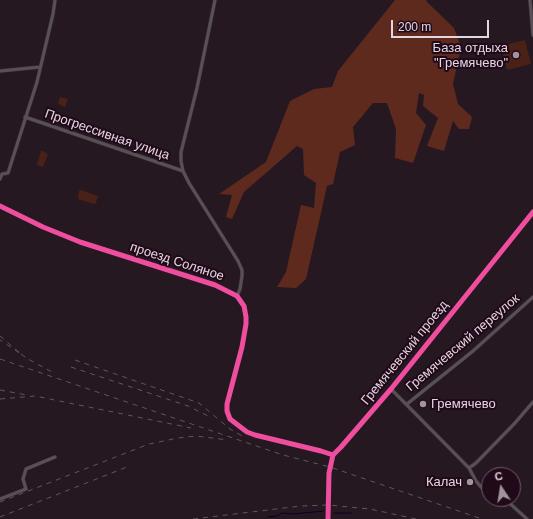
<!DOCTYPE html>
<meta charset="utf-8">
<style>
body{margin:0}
#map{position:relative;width:533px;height:519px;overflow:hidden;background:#251821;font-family:Arial,sans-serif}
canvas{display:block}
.north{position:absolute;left:481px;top:467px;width:40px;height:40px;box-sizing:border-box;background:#200a1a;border:1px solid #6f5b69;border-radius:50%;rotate:348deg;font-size:11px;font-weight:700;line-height:16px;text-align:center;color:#e5d5e0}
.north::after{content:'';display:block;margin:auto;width:14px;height:18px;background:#a2939d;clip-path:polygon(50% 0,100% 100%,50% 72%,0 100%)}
.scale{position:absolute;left:391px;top:20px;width:98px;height:18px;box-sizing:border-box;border:2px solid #e5d5e0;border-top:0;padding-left:5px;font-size:12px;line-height:14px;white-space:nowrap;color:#e5d5e0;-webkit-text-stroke:3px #200a1a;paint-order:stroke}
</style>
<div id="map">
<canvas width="533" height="519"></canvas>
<div class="north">С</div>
<div class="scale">200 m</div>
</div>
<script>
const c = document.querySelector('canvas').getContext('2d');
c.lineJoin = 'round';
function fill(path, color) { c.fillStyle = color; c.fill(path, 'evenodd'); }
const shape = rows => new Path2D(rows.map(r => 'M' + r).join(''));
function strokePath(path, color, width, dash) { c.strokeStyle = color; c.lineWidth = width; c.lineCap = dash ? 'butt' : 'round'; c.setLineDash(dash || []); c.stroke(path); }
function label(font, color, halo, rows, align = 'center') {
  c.font = font + ' Arial,sans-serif'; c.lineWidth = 4; c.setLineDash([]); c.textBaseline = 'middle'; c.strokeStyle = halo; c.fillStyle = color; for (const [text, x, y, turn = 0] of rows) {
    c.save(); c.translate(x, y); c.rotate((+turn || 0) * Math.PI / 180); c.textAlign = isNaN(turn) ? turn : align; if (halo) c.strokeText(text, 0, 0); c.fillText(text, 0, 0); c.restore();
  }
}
fill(shape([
 [525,40,531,64,507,70,501,46],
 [60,97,68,99,65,107,58,104],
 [41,151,43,151,48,154,43,167,37,165,37,164],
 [81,190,98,196,96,203,94,204,78,199,79,191]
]), '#492117');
fill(shape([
 [395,0,427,0,426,1,454,28,461,47,453,84,458,104,472,117,469,129,459,129,453,121,444,151,427,146,438,118,423,106,424,95,419,93,416,113,426,125,413,163,395,158,396,129,387,103,373,103,353,127,355,145,340,152,333,184,327,186,306,279,296,288,277,287,286,272,301,205,314,208,316,183,304,175,303,149,297,146,244,192,232,219,226,217,232,195,219,194,266,162,290,101,314,89,332,87,338,71]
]), '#5f2a1e');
strokePath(shape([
 [334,513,351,513],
 [268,517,277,516,282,513,293,514,324,511]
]), '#090229', 1);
const street = shape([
 [215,0,197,88,181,152,181,161,183,171,189,183,238,261,242,270,242,276,240,289,237,296],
 [530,0,533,35],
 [0,71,40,67],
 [25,117,183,171],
 [0,179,2,174,8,173,37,82,53,14,55,0],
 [0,206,43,227,80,242,215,285,237,296,244,306,246,317,246,324,242,347,227,404,227,411,230,419,247,432,255,435,321,451,333,455],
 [391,389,469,468,476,481,481,487,489,493],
 [407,404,473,351,533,297],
 [469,468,476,463,515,423,533,402],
 [0,499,26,489,23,479,26,469,55,457],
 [505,499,527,519],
 [328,519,329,473,333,455,341,447,391,389,533,212]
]);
strokePath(street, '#3c3239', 4);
strokePath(street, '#594f56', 3);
strokePath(shape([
 [0,336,21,354,0,340],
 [21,354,28,359,52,372],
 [0,359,283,455,330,467,482,519],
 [75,360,199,403,230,429,244,437],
 [71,367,188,406,208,416],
 [0,390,27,395],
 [0,399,35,396,191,428],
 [0,502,149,444,178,438,196,436,228,440],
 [0,517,127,467],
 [193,519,301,506,328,505,370,509,416,519]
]), '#61575d', 1, [5, 5]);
strokePath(shape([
 [0,206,43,227,80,242,215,285,237,296,244,306,246,317,246,324,242,347,227,404,227,411,230,419,247,432,255,435,321,451,333,455],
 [328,519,329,473,333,455,341,447,391,389,533,212]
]), '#ef4d9e', 5);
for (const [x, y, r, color] of [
 [516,55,4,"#a2939d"],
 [423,404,4,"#a2939d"],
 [470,482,4,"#a2939d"]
]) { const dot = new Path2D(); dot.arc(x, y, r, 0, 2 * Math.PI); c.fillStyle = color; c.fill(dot); strokePath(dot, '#200a1a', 1.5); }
label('13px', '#e5d5e0', '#200a1a', [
 ["База отдыха",508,48],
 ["\"Гремячево\"",508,63],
 ["Гремячево",431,404,"left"],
 ["Калач",462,482]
], 'right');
label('13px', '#e5d5e0', '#200a1a', [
 ["Прогрессивная улица",107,135,19],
 ["проезд Соляное",177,262,18],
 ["Гремячевский переулок",463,343,-40],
 ["Гремячевский проезд",405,353,-51]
]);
</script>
